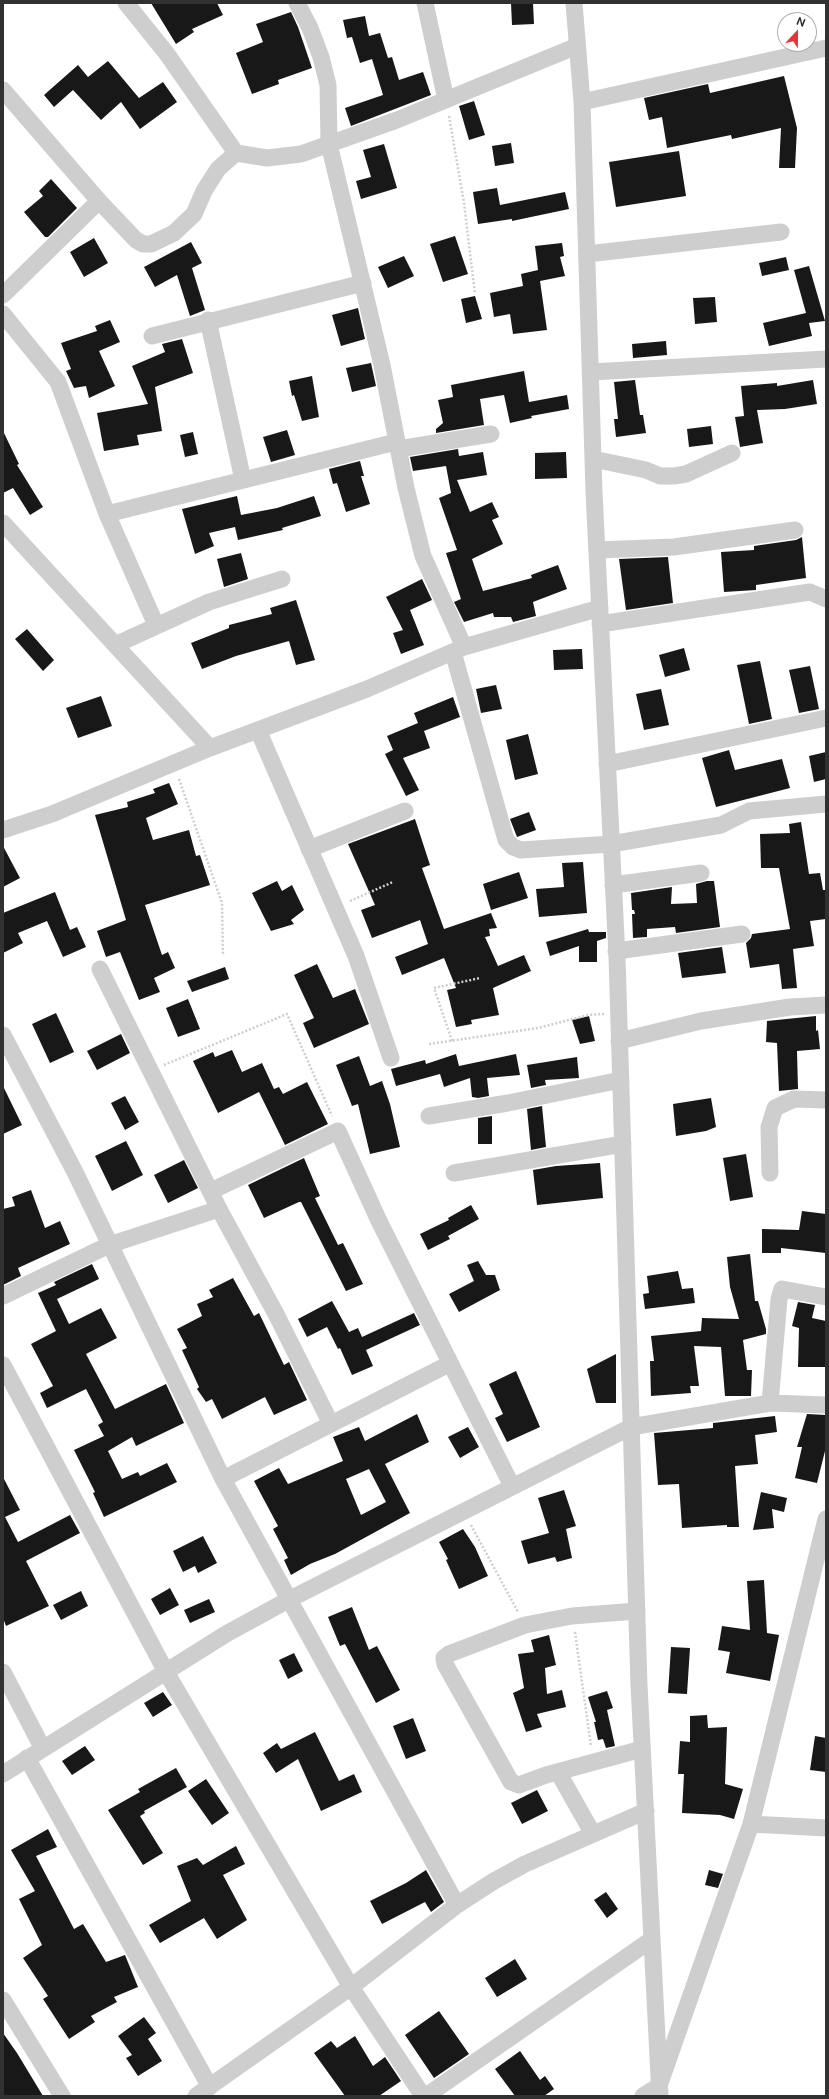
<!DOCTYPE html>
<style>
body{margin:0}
#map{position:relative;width:829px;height:2099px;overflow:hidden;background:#fff;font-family:"Public Sans",sans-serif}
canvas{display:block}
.frame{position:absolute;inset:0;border:4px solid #313131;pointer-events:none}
.north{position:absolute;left:777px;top:12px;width:40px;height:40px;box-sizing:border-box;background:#fff;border:1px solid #adadad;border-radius:50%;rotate:22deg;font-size:11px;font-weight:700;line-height:16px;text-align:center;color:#313131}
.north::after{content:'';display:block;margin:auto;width:14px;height:18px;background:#e73435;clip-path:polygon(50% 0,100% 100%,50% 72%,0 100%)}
</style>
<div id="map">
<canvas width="829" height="2099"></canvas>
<div class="frame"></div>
<div class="north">N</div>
</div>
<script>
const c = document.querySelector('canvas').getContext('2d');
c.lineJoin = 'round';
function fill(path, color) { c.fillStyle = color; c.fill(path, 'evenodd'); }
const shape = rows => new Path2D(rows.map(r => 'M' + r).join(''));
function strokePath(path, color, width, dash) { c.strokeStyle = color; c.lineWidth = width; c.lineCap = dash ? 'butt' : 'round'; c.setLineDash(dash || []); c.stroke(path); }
fill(shape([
 [151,3,217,3,223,15,192,29,194,32,176,44],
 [511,3,533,3,534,24,512,25],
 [291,12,298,27,312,68,278,80,279,84,252,94,236,53,263,42,256,24],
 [365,16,369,36,380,33,388,58,392,57,399,80,423,72,431,95,351,126,345,108,383,95,372,59,360,63,352,37,347,38,343,20],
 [108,61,139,98,163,82,177,102,140,129,121,102,101,120,73,90,54,107,44,95,78,65,88,77],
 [784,76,797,128,795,168,779,168,781,128,732,139,731,135,667,148,662,117,649,120,644,98,708,84,710,93],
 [474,101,485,135,469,140,459,106],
 [511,143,514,163,495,166,492,146],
 [384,144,397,188,361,199,356,181,371,177,363,150],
 [679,151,686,196,616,207,609,162],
 [51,179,77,208,48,237,45,237,24,212,43,196,39,191],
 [497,188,500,205,565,192,569,209,512,221,512,219,478,224,473,192],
 [455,236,468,274,443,282,430,244],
 [94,238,108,263,84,277,70,252],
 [191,242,202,263,192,268,205,310,190,316,177,275,155,287,144,267],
 [562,243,564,256,560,257,565,276,540,281,547,330,513,334,510,314,494,317,490,293,523,286,521,274,538,270,535,246],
 [404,256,414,276,388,288,378,267],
 [786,257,789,270,762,276,759,263],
 [809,266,825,321,809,323,812,336,769,346,763,323,806,313,794,270],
 [475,296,482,319,466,323,461,299],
 [715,297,717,322,695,324,693,298],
 [358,308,365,339,341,346,332,315],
 [110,320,120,342,99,351,115,386,89,398,86,386,74,388,66,371,71,369,61,343,97,331,95,326],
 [182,339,193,373,155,387,162,431,137,435,139,445,104,451,97,413,148,404,132,366,165,352,162,344],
 [666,341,667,355,633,358,632,344],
 [371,363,376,386,352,392,346,368],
 [524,371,529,402,567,395,569,409,531,416,532,418,510,423,504,395,480,399,484,425,436,433,436,429,443,423,438,400,453,397,451,385],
 [312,376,319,417,302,421,294,395,292,396,289,381],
 [635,380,640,415,643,415,646,433,616,437,614,419,618,419,614,382],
 [813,380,817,404,785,409,757,410,763,443,740,447,735,417,744,416,741,386,777,383,777,386],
 [711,426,713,444,689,447,687,429],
 [287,430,295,455,271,462,263,437],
 [3,431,19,464,17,465,43,507,30,515,13,488,3,493],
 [193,432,198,454,185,457,180,435],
 [458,449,459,456,483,452,487,475,457,480,470,512,492,502,499,517,492,520,503,544,472,559,483,591,532,578,531,575,558,565,567,589,533,602,536,616,513,622,511,617,494,617,493,613,464,622,454,602,461,599,446,553,457,550,439,498,451,493,446,466,413,471,410,457],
 [566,452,567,478,535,479,535,453],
 [360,461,364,476,361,476,370,504,346,512,337,483,333,484,329,469],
 [237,496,241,515,277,508,314,496,321,516,282,528,283,530,238,540,235,527,209,533,214,546,195,554,182,509],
 [802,537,806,578,756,585,756,590,724,592,721,552,754,550,754,546,796,540],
 [241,553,248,579,224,587,217,559],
 [668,557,673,603,626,610,619,559],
 [422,579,432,600,410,610,424,645,401,654,393,633,403,630,386,597],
 [296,600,315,660,296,665,289,641,236,656,202,669,191,643,229,628,229,625,272,614,270,608],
 [27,629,54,660,43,671,15,639],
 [684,648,690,670,665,677,659,655],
 [582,649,583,669,554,670,553,650],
 [760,661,772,719,749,724,737,665],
 [810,666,819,709,799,713,789,670],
 [496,685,502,709,481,713,476,689],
 [661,689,669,725,644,730,636,694],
 [101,696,112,726,78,738,66,708],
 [453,697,460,717,424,731,430,748,403,758,419,790,406,796,385,754,393,750,387,736,418,723,414,713],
 [528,734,538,774,515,780,506,740],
 [729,750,735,770,782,759,790,788,716,807,702,758],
 [826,752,826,779,814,782,809,756],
 [169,783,178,804,146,818,153,840,189,830,196,856,200,855,210,885,145,905,162,955,168,952,175,968,154,978,160,992,139,1000,120,952,106,957,97,931,126,920,95,815,128,807,127,802,155,793,153,789],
 [529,812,536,830,517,837,510,819],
 [415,819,430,865,422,868,444,929,491,913,497,928,489,929,490,936,485,937,498,966,524,955,531,971,493,988,499,1015,471,1020,472,1024,456,1027,447,990,456,988,444,958,402,975,395,957,428,944,420,920,372,938,361,910,375,905,348,844],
 [801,822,809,874,820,873,823,890,826,890,826,919,810,921,814,946,793,949,797,988,782,989,779,964,750,968,746,943,751,938,752,934,790,929,779,868,761,868,760,834,790,833,789,824],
 [3,846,20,878,3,887],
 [583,862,587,913,539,917,536,889,564,887,562,863],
 [519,872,528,898,491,910,483,884],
 [277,881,282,891,292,885,304,910,291,920,294,924,271,931,252,893],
 [707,881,714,881,720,927,676,933,675,927,647,929,647,937,633,938,632,914,635,914,634,910,632,910,631,893,672,887,671,904,697,903,696,884],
 [55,892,70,930,77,927,86,947,63,957,47,921,18,933,23,943,3,953,3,913],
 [588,929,589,932,606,932,606,938,597,941,597,962,579,962,579,946,550,956,546,942],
 [722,947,726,973,682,978,678,953],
 [317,964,333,998,355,989,369,1024,314,1048,303,1023,314,1018,294,975],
 [225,967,229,979,192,992,187,981],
 [188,999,200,1029,178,1037,166,1008],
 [56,1013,74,1052,50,1063,32,1024],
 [589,1016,595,1041,580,1044,572,1020],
 [816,1016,816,1031,818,1030,820,1049,797,1051,798,1089,779,1091,777,1043,766,1042,767,1021],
 [121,1034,130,1053,97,1070,87,1051],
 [232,1050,242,1072,262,1063,274,1089,279,1087,283,1094,307,1082,328,1124,285,1145,259,1092,218,1113,193,1061,213,1052,215,1057],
 [456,1054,459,1066,516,1054,520,1075,487,1078,489,1096,478,1098,472,1097,470,1078,444,1087,440,1074,396,1086,391,1069,425,1060,426,1064],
 [359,1056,370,1086,382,1081,390,1104,400,1147,370,1154,358,1104,352,1106,336,1065],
 [577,1057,579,1078,545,1080,546,1085,531,1088,527,1065],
 [3,1086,22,1125,3,1134],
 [125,1096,139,1122,125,1130,111,1103],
 [711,1098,716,1127,706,1131,676,1136,673,1104],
 [542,1106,546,1147,531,1150,527,1109],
 [492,1116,492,1144,478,1144,478,1118],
 [126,1141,143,1175,112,1191,95,1156],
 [746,1154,753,1197,730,1201,723,1158],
 [304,1158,320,1196,315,1198,338,1245,343,1243,363,1284,346,1291,301,1202,299,1202,264,1218,248,1185],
 [184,1160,198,1188,168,1203,154,1175],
 [600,1163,603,1198,537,1205,533,1170,556,1166],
 [31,1190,45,1228,60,1221,70,1244,18,1268,21,1276,3,1285,3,1209,15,1206,12,1197],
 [471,1205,479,1219,448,1236,450,1239,428,1250,420,1234,449,1220,448,1218],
 [802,1211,826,1214,826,1253,781,1248,781,1253,762,1253,762,1229,799,1230],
 [750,1254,755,1301,758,1301,766,1329,766,1334,743,1340,747,1370,752,1370,751,1396,725,1396,721,1347,694,1346,699,1386,690,1386,691,1393,651,1396,650,1361,654,1361,651,1336,701,1331,702,1318,739,1319,730,1287,727,1257],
 [478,1261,486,1275,495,1275,500,1290,459,1312,449,1294,474,1281,467,1265],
 [92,1264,99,1279,57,1299,69,1324,101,1308,117,1338,86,1354,115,1409,166,1384,184,1423,136,1446,132,1437,108,1451,122,1479,138,1472,140,1476,167,1463,177,1482,104,1517,93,1493,95,1492,74,1450,104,1436,98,1425,103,1422,86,1389,47,1408,40,1393,53,1386,31,1344,56,1331,38,1293,56,1285,54,1282],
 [678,1271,682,1289,693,1288,695,1303,645,1309,643,1294,649,1293,647,1276],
 [233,1278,254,1316,259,1313,284,1365,289,1362,307,1400,274,1415,265,1397,222,1419,212,1399,206,1402,197,1389,199,1387,182,1350,187,1348,177,1329,202,1316,197,1304,213,1297,209,1290],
 [332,1301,349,1332,358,1328,362,1337,414,1313,420,1325,366,1350,373,1366,352,1375,340,1348,338,1349,327,1327,307,1337,298,1319],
 [798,1302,815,1305,812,1318,826,1321,826,1367,798,1367,799,1328,792,1326],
 [616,1354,616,1403,596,1403,587,1369],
 [516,1371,540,1427,507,1442,495,1418,503,1414,489,1384],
 [417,1414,429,1442,385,1464,410,1513,335,1554,310,1564,291,1575,284,1560,288,1558,273,1529,278,1526,254,1481,279,1468,288,1484,343,1461,333,1437,359,1427,365,1441],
 [369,1469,386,1502,361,1515,346,1479],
 [807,1414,826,1415,826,1447,817,1483,795,1478,802,1447,797,1447],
 [775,1416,777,1432,755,1435,758,1464,735,1466,739,1527,727,1527,727,1525,682,1528,679,1484,658,1485,654,1433,713,1428,713,1423],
 [468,1427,479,1447,460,1458,448,1437],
 [3,1477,20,1510,5,1517,18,1542,70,1515,80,1533,26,1561,49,1606,6,1626,3,1618],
 [564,1490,576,1526,566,1529,572,1558,557,1562,555,1557,528,1564,521,1541,549,1533,538,1498],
 [761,1492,787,1498,784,1512,772,1509,774,1528,753,1530],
 [463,1529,475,1547,488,1576,459,1589,446,1560,448,1559,439,1542],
 [203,1536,217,1563,198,1573,195,1566,183,1572,173,1551],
 [764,1580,767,1633,779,1635,770,1681,726,1673,730,1652,718,1650,722,1626,750,1630,747,1581],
 [170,1588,179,1605,160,1615,151,1599],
 [81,1591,88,1606,61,1620,53,1605],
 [209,1599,215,1612,190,1623,184,1610],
 [352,1607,369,1650,377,1646,400,1690,376,1703,345,1644,340,1646,328,1617],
 [549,1635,556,1665,545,1668,547,1694,562,1690,566,1707,537,1714,542,1727,526,1732,513,1693,524,1688,518,1654,534,1652,531,1640],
 [671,1647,690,1648,687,1694,668,1693],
 [294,1653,303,1671,288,1679,279,1660],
 [607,1691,613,1708,607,1710,615,1746,606,1748,603,1739,598,1740,594,1722,596,1722,588,1697],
 [163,1692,172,1705,153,1717,144,1703],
 [707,1715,708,1728,727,1727,725,1784,743,1789,734,1819,720,1815,682,1813,684,1774,678,1774,680,1741,690,1742,690,1716],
 [413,1718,426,1751,406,1759,393,1726],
 [315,1732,339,1781,354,1774,362,1792,321,1811,298,1759,276,1773,263,1753,277,1743,281,1749],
 [815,1736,826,1738,826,1772,810,1770],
 [85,1746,95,1760,72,1775,62,1761],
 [176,1768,187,1787,144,1811,145,1813,140,1816,163,1853,143,1865,108,1810,140,1792,138,1789],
 [206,1779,229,1813,212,1825,188,1791],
 [537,1790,548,1811,522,1824,511,1803],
 [48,1829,57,1847,36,1856,74,1929,83,1924,106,1962,125,1955,138,1987,114,1997,117,2002,91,2016,95,2022,69,2039,43,1999,48,1996,23,1958,42,1945,19,1899,35,1891,11,1850],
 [236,1846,245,1864,223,1875,247,1920,217,1939,204,1918,160,1943,149,1925,191,1901,177,1866,197,1858,203,1865],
 [426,1870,444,1902,431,1912,425,1902,382,1924,370,1901,406,1883],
 [709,1870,723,1874,718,1888,705,1885],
 [606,1892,618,1909,607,1918,594,1900],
 [515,1959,527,1979,497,1997,485,1978],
 [439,2011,469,2054,434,2078,405,2035],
 [144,2017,156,2033,148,2039,162,2061,138,2076,126,2058,132,2055,118,2036],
 [3,2033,17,2053,43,2096,3,2096],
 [355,2036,373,2066,385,2057,401,2081,379,2096,345,2096,314,2053,331,2041,337,2048],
 [520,2051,540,2080,545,2076,554,2089,544,2096,515,2096,495,2069]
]), '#181818');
strokePath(shape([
 [449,116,464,203,475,294],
 [179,779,222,903,223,956],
 [350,901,393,882],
 [452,1041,434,988,480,978],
 [429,1044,538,1028,588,1015,604,1014],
 [164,1065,287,1014,332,1116],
 [471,1525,518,1612],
 [575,1632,591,1746]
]), '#cecece', 2.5, [2, 2]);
strokePath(shape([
 [126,3,167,54,236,153],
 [297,3,310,28,321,57,328,85,329,144,382,365,406,488,423,556,464,647],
 [425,3,446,100],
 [574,3,582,102,594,492,617,957,639,1685,660,2096],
 [3,90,99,201,136,240,143,244,151,244,174,233,194,214,204,191,218,169,236,153,267,158,301,154,397,120,577,46],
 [582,102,826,48],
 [587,254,781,232],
 [3,295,99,201],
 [3,314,58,382,107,514,156,625],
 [208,320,243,480],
 [152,336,363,283],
 [591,372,826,359],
 [398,449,491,434],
 [593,459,646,470,660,476,674,476,686,474,732,453],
 [107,514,396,442],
 [3,523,210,748],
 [597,550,674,547,795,530],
 [600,624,810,592,826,599],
 [115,645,209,602,282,579],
 [453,652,506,840,513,847,521,850,611,844,721,825,749,811,826,804],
 [258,730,356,956,391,1058],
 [607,764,826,718],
 [3,830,52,814,210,748,367,689,464,647,600,608],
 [309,849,405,811],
 [613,885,701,873],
 [616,951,742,934],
 [100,969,219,1209,276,1314,331,1424],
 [3,1035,75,1172,223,1479,457,1905],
 [619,1041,701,1021,790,1007,826,1005],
 [429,1116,508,1103,621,1080],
 [454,1173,623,1144],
 [770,1173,769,1127,775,1108,794,1099,826,1100],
 [211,1191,338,1131,379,1221,512,1486],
 [3,1296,109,1245,219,1209],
 [3,1365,166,1672,351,1987,423,2096],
 [770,1403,779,1299,782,1289,826,1297],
 [223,1479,449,1364],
 [637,1611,572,1616,525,1625,449,1654,444,1658,445,1664,511,1782,519,1785,546,1775,642,1749],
 [3,1672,43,1749],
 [27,1758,210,2087],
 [558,1772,593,1834],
 [3,1774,226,1634,290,1599,631,1427,770,1403,826,1405],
 [751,1824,826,1828],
 [3,2000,62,2096],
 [196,2096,351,1987,457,1905,494,1881,525,1864,646,1811],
 [426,2096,651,1940],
 [643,2096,659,2086,751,1824,826,1519]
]), '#cecece', 17);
</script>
